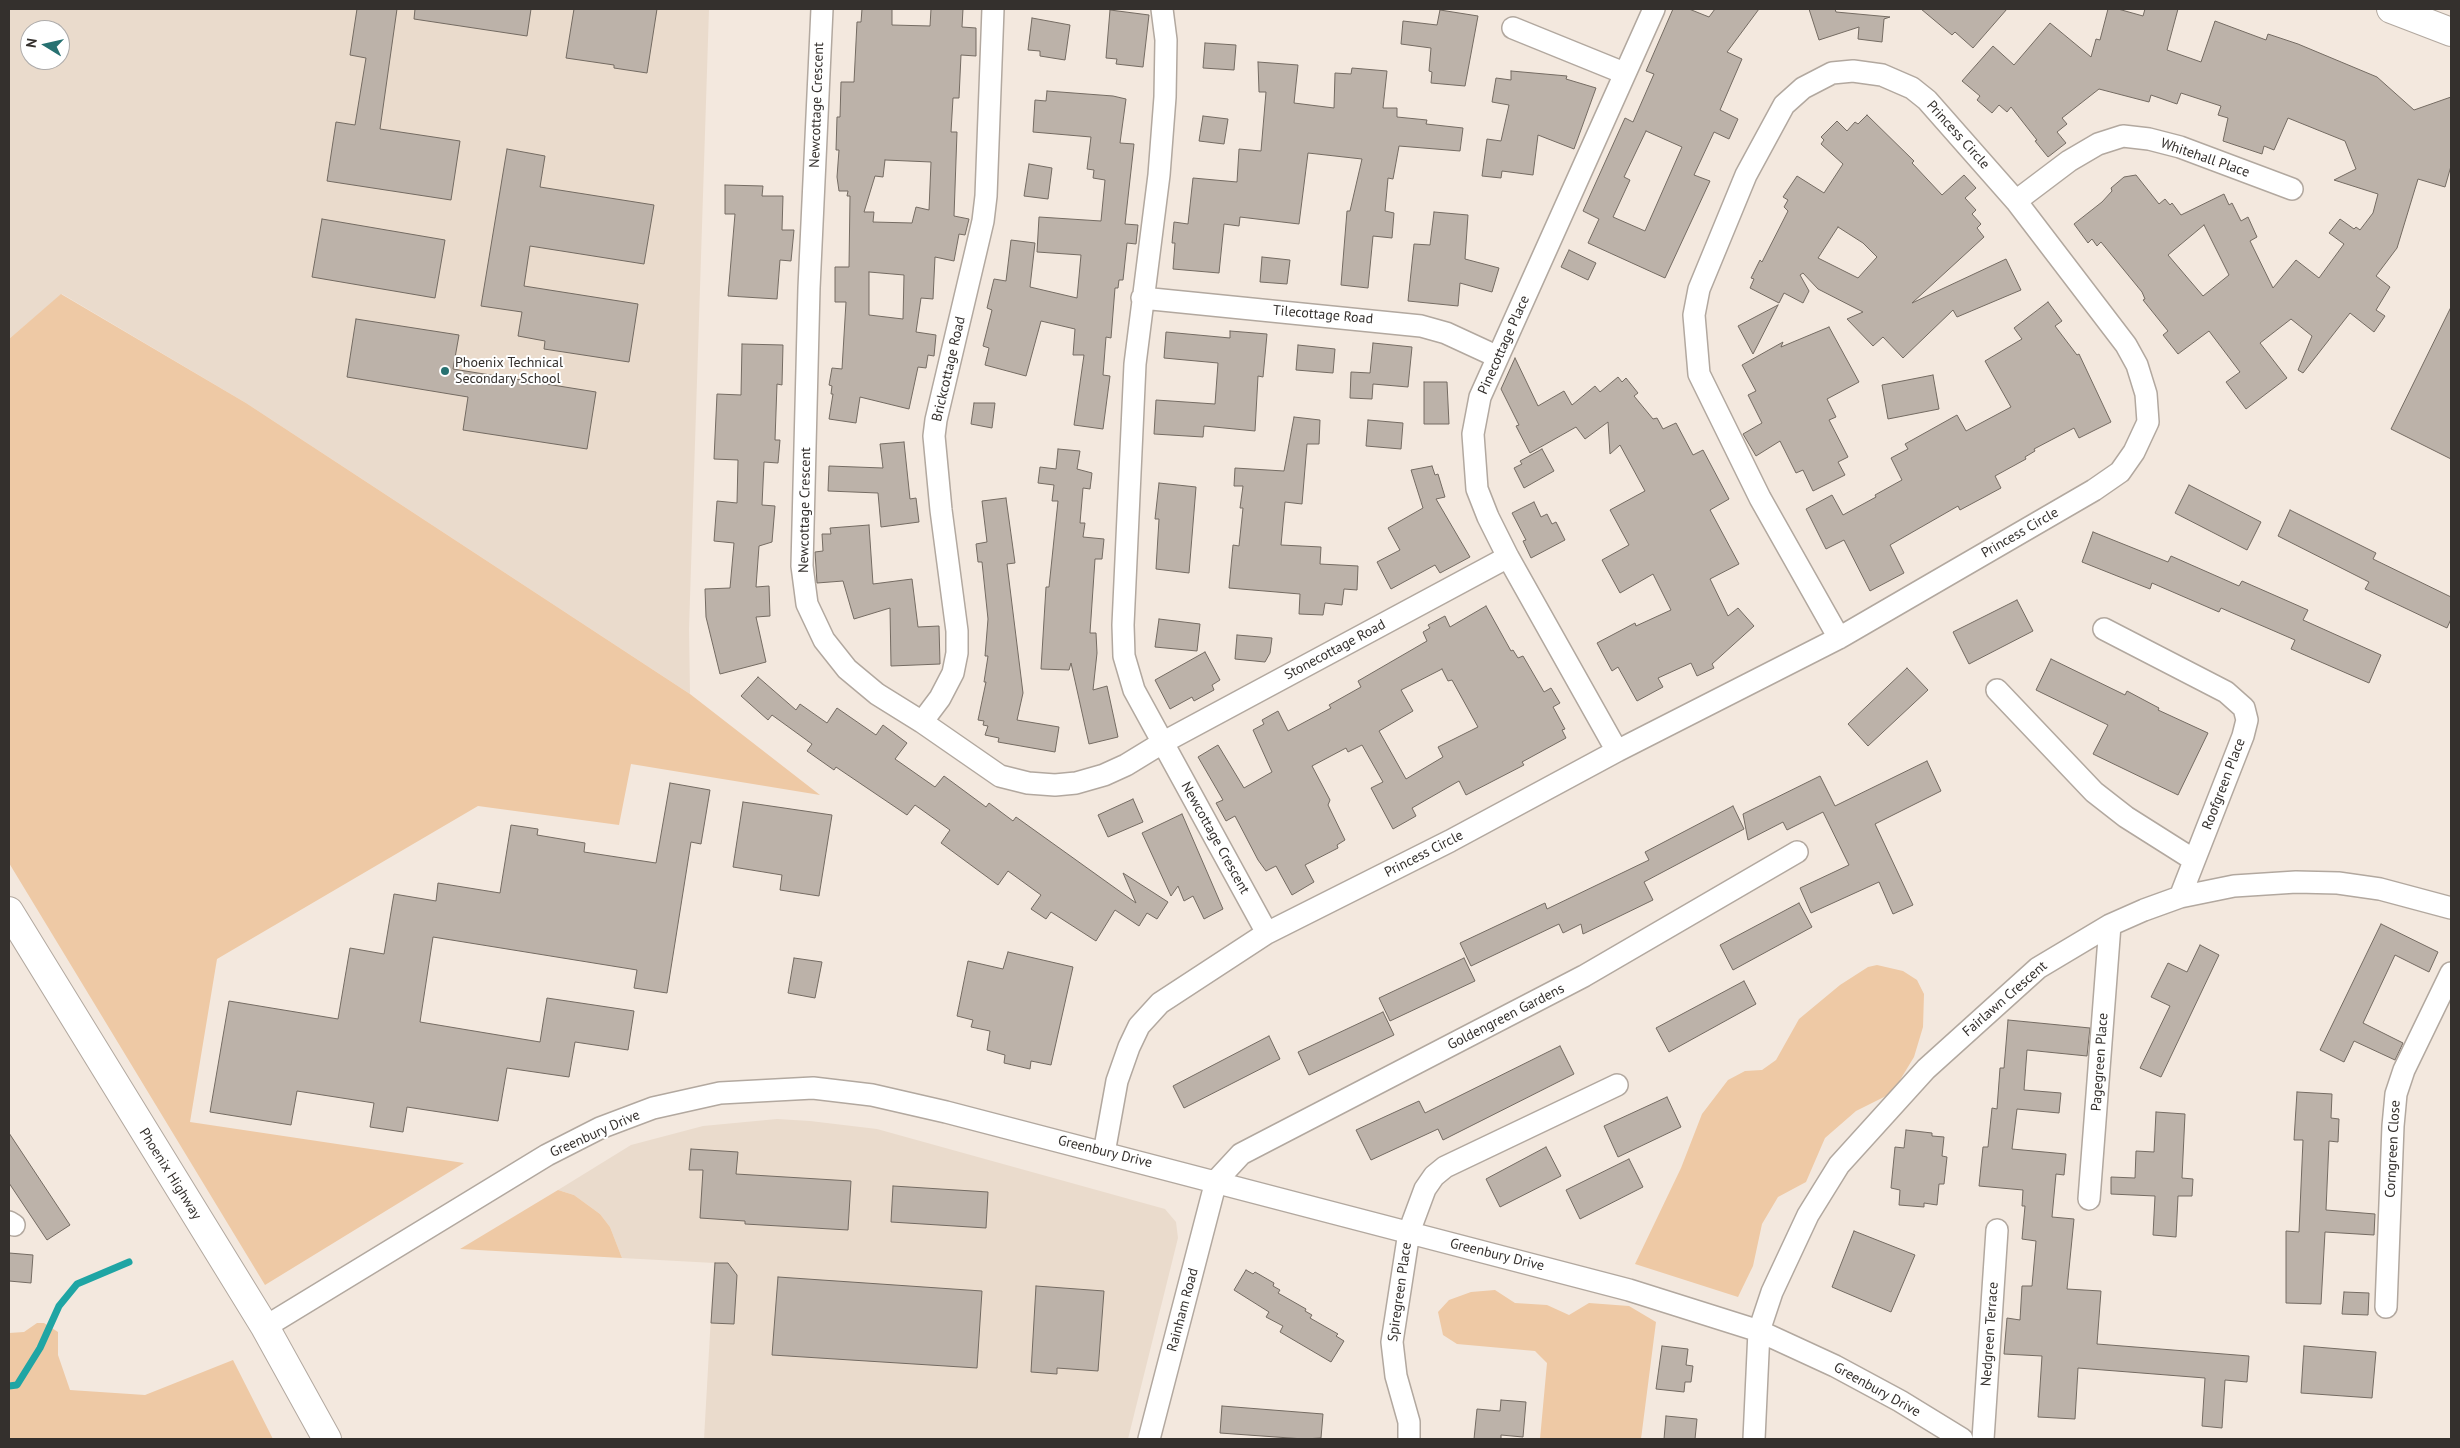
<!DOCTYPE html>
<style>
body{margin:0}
#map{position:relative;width:2460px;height:1448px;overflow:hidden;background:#f3e8de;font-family:"PT Sans",sans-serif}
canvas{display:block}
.frame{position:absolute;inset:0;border:10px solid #34302d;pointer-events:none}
.north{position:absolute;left:20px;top:20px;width:50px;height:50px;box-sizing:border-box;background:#fff;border:1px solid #aeacab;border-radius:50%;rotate:279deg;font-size:14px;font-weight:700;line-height:20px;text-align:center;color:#34302d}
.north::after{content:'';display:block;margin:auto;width:18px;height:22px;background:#277171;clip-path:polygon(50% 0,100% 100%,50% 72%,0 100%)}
</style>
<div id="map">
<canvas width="2460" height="1448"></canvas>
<div class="frame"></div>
<div class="north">N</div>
</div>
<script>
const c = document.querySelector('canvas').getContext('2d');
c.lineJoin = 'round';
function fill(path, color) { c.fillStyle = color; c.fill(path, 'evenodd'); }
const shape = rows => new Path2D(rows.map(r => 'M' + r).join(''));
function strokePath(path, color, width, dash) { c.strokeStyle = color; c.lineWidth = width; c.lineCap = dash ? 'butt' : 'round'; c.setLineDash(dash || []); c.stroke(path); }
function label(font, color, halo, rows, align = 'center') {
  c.font = font + ' "PT Sans",sans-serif'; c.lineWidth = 4; c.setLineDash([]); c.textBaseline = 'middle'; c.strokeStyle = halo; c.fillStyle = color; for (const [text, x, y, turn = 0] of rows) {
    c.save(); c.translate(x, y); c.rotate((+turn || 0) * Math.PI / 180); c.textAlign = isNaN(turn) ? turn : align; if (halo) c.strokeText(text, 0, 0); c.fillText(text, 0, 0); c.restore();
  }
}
fill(shape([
 [9,9,709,9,689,629,690,694,246,403,62,294,9,339],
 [30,30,60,30,60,60,30,60],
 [777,1119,810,1121,877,1129,1165,1209,1176,1222,1178,1238,1128,1439,704,1439,714,1263,622,1258,610,1227,600,1214,574,1195,558,1190,631,1145,703,1126]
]), '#eadbcc');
fill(shape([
 [61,294,246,403,690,694,820,795,631,764,619,825,478,806,217,959,190,1122,464,1163,265,1285,9,863,9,339],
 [1877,965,1903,971,1917,980,1924,994,1923,1027,1914,1057,1897,1085,1886,1096,1856,1111,1825,1138,1806,1182,1778,1197,1762,1224,1753,1266,1738,1297,1635,1264,1681,1168,1702,1114,1728,1080,1745,1071,1762,1070,1776,1060,1799,1019,1840,985,1868,967],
 [558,1190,574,1195,600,1214,610,1227,622,1258,460,1249],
 [1495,1290,1515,1303,1547,1305,1569,1315,1589,1303,1629,1306,1656,1322,1641,1439,1540,1439,1547,1363,1535,1351,1457,1344,1443,1335,1438,1312,1449,1300,1471,1292],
 [37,1323,44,1323,58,1332,58,1355,70,1390,145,1395,233,1360,273,1439,9,1439,9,1333,24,1332]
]), '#eec9a5');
strokePath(shape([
 [9,1386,17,1385,40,1348,59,1306,77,1284,129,1262]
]), '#1fa5a4', 7);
const building = shape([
 [357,9,397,9,380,129,460,141,451,200,327,181,336,122,355,125,366,58,350,55,357,9],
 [415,9,531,9,527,36,414,19,415,9],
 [574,9,657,9,647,73,614,68,614,65,566,58,574,9],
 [862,9,892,9,892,25,930,26,931,9,963,9,962,27,976,28,976,56,961,55,959,98,953,98,951,132,957,132,954,216,969,219,965,235,959,234,954,261,935,257,933,299,921,298,916,332,936,335,934,356,928,355,926,368,918,367,909,409,860,397,856,423,829,419,833,394,831,394,832,386,829,385,832,368,842,369,846,302,835,302,835,267,849,267,850,196,847,196,848,191,839,191,837,177,839,150,836,150,837,117,840,117,841,82,854,82,857,22,861,22,862,9],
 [885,160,931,162,929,210,916,207,912,223,873,222,874,212,864,212,875,176,883,177,885,160],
 [869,272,904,275,903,319,869,315,869,272],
 [1673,9,1689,9,1709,17,1715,9,1759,9,1727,52,1742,59,1720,110,1738,119,1729,139,1714,132,1694,175,1710,181,1665,278,1588,243,1599,219,1583,211,1625,118,1633,122,1654,74,1646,71,1673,9],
 [1646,131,1682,147,1645,231,1613,217,1630,180,1624,177,1646,131],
 [1809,9,1835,9,1836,12,1890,17,1884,19,1882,42,1858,39,1859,27,1819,40,1809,9],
 [1921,9,2007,9,1973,48,1955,32,1952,35,1921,9],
 [2108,9,2118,9,2143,16,2145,9,2178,9,2167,50,2201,62,2215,21,2266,40,2268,34,2298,44,2377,77,2414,110,2451,97,2451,166,2445,187,2418,179,2397,248,2376,276,2390,287,2376,310,2385,316,2374,332,2350,313,2303,373,2298,370,2312,336,2291,319,2260,343,2287,378,2246,409,2226,382,2240,372,2209,331,2178,354,2163,335,2168,331,2143,300,2145,299,2142,292,2101,242,2097,246,2092,239,2088,243,2074,224,2102,202,2112,191,2111,188,2124,177,2136,175,2159,204,2165,199,2170,205,2172,203,2181,215,2224,194,2229,205,2232,203,2241,221,2248,217,2257,237,2250,241,2273,288,2296,260,2319,278,2344,244,2329,233,2340,219,2354,229,2356,227,2360,230,2373,213,2378,194,2334,180,2356,169,2345,141,2288,118,2274,150,2264,146,2262,154,2223,141,2228,118,2218,115,2221,106,2181,93,2177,104,2151,95,2149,102,2099,89,2062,118,2067,124,2057,132,2066,143,2048,157,2035,141,2037,140,2011,107,2007,112,1999,105,1992,113,1977,100,1980,96,1962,81,1993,46,2014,65,2050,23,2091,57,2096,39,2100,40,2108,9],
 [2204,225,2229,275,2203,296,2168,255,2204,225],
 [1110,10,1149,15,1143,67,1116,64,1117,59,1106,58,1110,10],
 [1440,10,1478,16,1465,86,1431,83,1432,72,1429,71,1431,48,1401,44,1403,21,1437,25,1440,10],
 [1032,18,1070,25,1065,60,1040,56,1040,51,1028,50,1032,18],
 [1205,43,1236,45,1234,70,1203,68,1205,43],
 [1258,62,1298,65,1294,103,1334,108,1335,73,1351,74,1352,68,1387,71,1383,108,1397,108,1397,117,1427,120,1426,124,1463,128,1460,151,1399,146,1393,179,1388,178,1385,211,1394,213,1392,238,1373,236,1368,288,1341,285,1347,211,1350,211,1362,159,1308,153,1299,224,1240,217,1239,226,1224,224,1219,273,1173,269,1175,243,1172,243,1174,222,1188,224,1193,178,1237,182,1239,149,1261,151,1266,92,1259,92,1258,62],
 [1511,71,1567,76,1566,79,1596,88,1574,149,1538,135,1533,175,1502,171,1501,178,1482,176,1487,139,1501,141,1509,105,1492,102,1496,78,1511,80,1511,71],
 [1047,91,1113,96,1126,99,1120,143,1134,144,1125,224,1138,225,1136,244,1127,243,1123,280,1119,280,1118,288,1115,288,1111,338,1106,337,1103,375,1110,376,1103,429,1074,425,1084,355,1073,355,1075,329,1041,321,1026,376,985,365,989,348,983,346,992,310,987,308,994,279,1006,281,1011,240,1035,243,1030,287,1077,298,1081,255,1037,252,1039,217,1101,221,1105,180,1093,178,1094,170,1087,169,1091,137,1033,132,1035,100,1046,101,1047,91],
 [1867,115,1914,161,1912,163,1942,195,1964,175,1976,188,1965,198,1976,210,1972,214,1981,224,1977,228,1984,237,1912,303,2006,259,2021,290,1957,317,1953,310,1903,358,1883,337,1873,346,1847,319,1863,312,1818,289,1803,273,1800,275,1809,291,1803,303,1784,293,1779,303,1750,288,1754,279,1751,278,1760,260,1762,262,1788,211,1784,207,1788,200,1783,197,1797,176,1824,193,1843,164,1821,144,1824,140,1821,137,1837,121,1847,131,1855,122,1858,124,1867,115],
 [1838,227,1863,243,1877,257,1858,278,1818,258,1838,227],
 [1203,116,1228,119,1224,144,1199,141,1203,116],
 [507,149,545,156,540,187,654,205,644,264,530,246,524,286,638,304,629,362,544,349,545,341,518,336,522,312,481,306,507,149],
 [1029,164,1052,168,1048,199,1024,196,1029,164],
 [725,185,763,186,762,196,783,196,782,230,794,230,791,261,780,260,777,299,728,296,735,214,725,214,725,185],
 [1434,212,1468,215,1465,259,1499,268,1492,292,1460,283,1458,306,1408,301,1414,244,1430,245,1434,212],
 [322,219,445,240,435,298,312,277,322,219],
 [1569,250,1596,263,1588,280,1561,267,1569,250],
 [1262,257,1290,260,1287,284,1260,282,1262,257],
 [2048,302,2062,321,2055,326,2077,355,2079,354,2111,422,2079,438,2074,428,2034,449,2035,451,2025,457,2026,459,1995,476,2001,488,1960,510,1958,506,1890,545,1904,573,1870,591,1844,540,1826,549,1806,509,1832,495,1843,515,1876,497,1875,495,1902,480,1891,458,1908,449,1905,444,1957,415,1966,431,2011,407,1985,361,2022,339,2014,328,2048,302],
 [1778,305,1753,354,1738,326,1778,305],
 [2451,307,2451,459,2391,429,2451,307],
 [356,319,459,335,453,369,596,392,587,449,463,430,468,397,347,377,356,319],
 [1829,327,1859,382,1827,399,1836,417,1829,420,1848,457,1838,462,1845,475,1813,491,1803,470,1796,473,1780,441,1756,456,1743,434,1762,423,1748,395,1756,391,1742,365,1783,342,1781,347,1829,327],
 [1230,331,1267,334,1263,377,1258,376,1255,431,1204,426,1203,437,1154,434,1156,400,1215,404,1218,363,1164,358,1166,332,1230,338,1230,331],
 [1373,343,1412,347,1408,387,1373,384,1372,399,1350,398,1351,372,1370,373,1373,343],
 [742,344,783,345,782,385,777,384,775,440,780,440,778,463,764,462,762,505,775,506,772,542,759,546,756,587,769,586,770,616,756,617,766,662,720,674,706,617,705,589,730,588,734,543,714,541,717,501,737,503,738,460,714,459,717,394,741,395,742,344],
 [1298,345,1335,349,1333,373,1296,370,1298,345],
 [1515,358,1538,406,1564,391,1572,405,1595,386,1600,392,1618,377,1622,382,1626,378,1638,393,1634,396,1653,419,1657,418,1663,429,1676,423,1693,455,1703,450,1729,499,1710,510,1739,564,1710,579,1728,616,1738,608,1754,626,1712,664,1714,668,1697,676,1691,663,1658,678,1663,687,1637,701,1618,667,1612,671,1597,643,1635,623,1636,626,1671,610,1653,574,1620,593,1602,560,1629,545,1610,510,1645,491,1620,445,1610,454,1608,422,1585,439,1576,427,1530,453,1516,426,1519,425,1501,389,1515,358],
 [1933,375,1939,409,1888,419,1882,385,1933,375],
 [1424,382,1447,382,1449,424,1424,424,1424,382],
 [974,403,995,403,992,428,971,424,974,403],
 [1294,417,1320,420,1319,444,1307,444,1302,504,1285,502,1281,545,1321,547,1320,564,1358,566,1357,590,1344,589,1342,605,1325,603,1323,615,1299,614,1300,594,1229,588,1233,545,1239,546,1243,508,1240,508,1243,486,1234,486,1235,468,1284,471,1294,417],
 [1368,420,1403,423,1401,449,1366,446,1368,420],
 [904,442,910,499,916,498,919,522,881,527,878,493,828,491,829,466,883,468,880,444,904,442],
 [1058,449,1080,451,1077,469,1092,473,1090,489,1083,488,1080,523,1085,523,1083,537,1104,539,1102,559,1095,559,1090,633,1096,633,1097,653,1093,690,1107,686,1118,737,1089,744,1071,663,1069,670,1041,669,1046,587,1049,587,1058,501,1052,501,1054,485,1038,483,1040,467,1056,469,1058,449],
 [1542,449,1554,471,1524,488,1514,468,1522,464,1520,461,1542,449],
 [1432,466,1435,475,1438,474,1445,497,1436,499,1470,557,1440,573,1435,565,1391,589,1377,562,1400,550,1388,528,1423,508,1411,470,1432,466],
 [1159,483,1196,487,1189,573,1156,569,1159,519,1155,519,1159,483],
 [2189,485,2261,522,2247,550,2175,513,2189,485],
 [1006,498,1015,563,1007,564,1023,693,1017,720,1059,727,1055,752,998,742,999,738,985,735,988,726,983,725,984,721,978,720,986,682,984,682,988,656,985,656,988,619,982,562,978,562,976,544,987,542,982,501,1006,498],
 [1534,502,1541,517,1547,514,1552,524,1556,522,1565,540,1531,558,1523,541,1526,540,1512,513,1534,502],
 [2290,510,2376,553,2373,559,2451,597,2451,619,2447,628,2365,589,2369,582,2278,536,2290,510],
 [869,525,873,584,912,579,918,627,939,626,940,664,891,666,890,608,854,619,843,581,817,583,815,552,823,551,822,534,831,534,830,528,869,525],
 [2093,532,2168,562,2171,556,2239,586,2242,581,2308,610,2303,620,2381,655,2369,683,2291,649,2295,640,2221,608,2219,612,2152,583,2150,589,2082,562,2093,532],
 [2017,600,2033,631,1969,664,1953,632,2017,600],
 [1486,606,1511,651,1513,650,1518,658,1523,656,1544,692,1551,688,1560,703,1553,707,1565,729,1562,730,1566,738,1522,762,1524,765,1466,795,1459,781,1412,808,1416,816,1393,829,1371,788,1383,782,1362,745,1348,752,1346,748,1312,766,1330,800,1328,805,1345,840,1337,845,1338,848,1305,865,1314,882,1292,895,1276,866,1266,871,1258,860,1235,816,1226,821,1216,803,1223,800,1198,757,1218,745,1244,788,1272,772,1253,730,1264,724,1262,720,1278,711,1288,731,1331,708,1329,705,1361,687,1358,681,1427,641,1423,632,1430,628,1428,625,1445,616,1450,627,1486,606],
 [1442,669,1448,681,1452,680,1478,727,1438,747,1443,757,1406,779,1379,731,1413,711,1401,690,1442,669],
 [1159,619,1200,624,1197,651,1155,647,1159,619],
 [1237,635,1272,638,1270,653,1265,662,1235,659,1237,635],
 [1205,652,1220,680,1212,685,1214,690,1194,701,1192,697,1170,709,1155,680,1205,652],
 [2051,659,2125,695,2127,691,2159,708,2158,710,2208,733,2178,795,2093,754,2108,725,2036,690,2051,659],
 [1907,668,1928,690,1868,746,1848,724,1907,668],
 [758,677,796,710,800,704,827,723,837,708,876,735,883,725,907,743,895,759,935,787,944,776,986,807,989,803,1013,821,1016,817,1136,903,1123,873,1168,902,1157,919,1147,913,1139,926,1115,910,1096,941,1051,912,1046,919,1031,909,1041,895,1008,871,998,885,941,843,950,830,915,805,907,815,836,767,834,770,807,751,812,744,772,715,768,720,741,696,758,677],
 [1927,761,1941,791,1875,824,1913,905,1893,914,1879,882,1811,913,1800,888,1849,865,1823,812,1787,830,1783,822,1748,840,1743,814,1820,776,1835,806,1927,761],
 [670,783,710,790,701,844,691,842,667,993,634,988,637,970,433,937,420,1022,540,1042,547,998,634,1011,628,1050,575,1042,569,1077,507,1068,498,1121,407,1107,403,1132,370,1127,374,1103,297,1091,291,1125,210,1112,229,1001,338,1019,350,948,384,954,394,894,436,901,438,883,500,893,511,825,538,829,537,835,585,843,584,852,656,863,670,783],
 [1133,799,1143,822,1108,837,1098,815,1133,799],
 [743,802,832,815,819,896,780,890,782,875,733,867,743,802],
 [1733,806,1744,829,1644,882,1653,900,1583,934,1581,924,1563,933,1559,924,1471,966,1460,943,1545,903,1547,909,1649,860,1645,852,1733,806],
 [1182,814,1223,909,1204,919,1193,896,1184,901,1178,886,1171,896,1142,833,1182,814],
 [1799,903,1812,927,1733,970,1720,945,1799,903],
 [2381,924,2438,952,2429,972,2395,955,2363,1023,2403,1043,2395,1060,2354,1041,2344,1062,2320,1050,2381,924],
 [2200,945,2219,955,2161,1077,2140,1068,2170,1006,2151,997,2168,963,2187,972,2200,945],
 [1008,952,1073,967,1051,1065,1031,1061,1030,1069,1004,1063,1005,1055,987,1050,990,1031,971,1027,973,1020,957,1016,968,961,1003,969,1008,952],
 [794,958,822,962,815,998,788,993,794,958],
 [1464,958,1475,981,1390,1021,1379,998,1464,958],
 [1744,981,1756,1004,1669,1052,1656,1028,1744,981],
 [1383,1012,1394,1035,1309,1075,1298,1052,1383,1012],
 [2008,1020,2090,1028,2087,1056,2027,1050,2024,1090,2061,1093,2059,1113,2017,1109,2012,1149,2066,1154,2064,1175,2056,1174,2052,1217,2074,1219,2067,1289,2101,1291,2097,1344,2249,1356,2247,1382,2225,1380,2222,1428,2202,1426,2205,1378,2078,1368,2075,1419,2038,1417,2042,1356,2004,1354,2007,1318,2020,1320,2022,1286,2032,1286,2036,1241,2022,1239,2025,1206,2022,1206,2023,1190,1979,1186,1983,1147,1988,1147,1992,1108,1997,1109,2000,1068,2004,1068,2008,1020],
 [1269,1036,1280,1059,1184,1108,1173,1086,1269,1036],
 [1560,1046,1574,1074,1443,1140,1438,1129,1371,1160,1356,1130,1419,1101,1425,1113,1560,1046],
 [2297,1092,2332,1094,2331,1118,2339,1119,2338,1142,2329,1141,2326,1210,2375,1214,2374,1235,2325,1232,2321,1304,2286,1303,2286,1231,2299,1232,2303,1140,2294,1140,2297,1092],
 [1667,1097,1681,1127,1618,1157,1604,1126,1667,1097],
 [2156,1112,2185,1114,2182,1178,2193,1179,2192,1196,2178,1196,2176,1237,2153,1235,2155,1196,2111,1194,2111,1177,2135,1178,2136,1151,2154,1152,2156,1112],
 [1906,1130,1932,1133,1932,1136,1944,1137,1942,1156,1947,1157,1944,1184,1939,1184,1937,1205,1924,1203,1924,1207,1899,1205,1900,1190,1891,1188,1895,1147,1904,1148,1906,1130],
 [9,1133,70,1225,47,1240,9,1183,9,1133],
 [1546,1147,1561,1176,1500,1207,1486,1179,1546,1147],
 [691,1149,738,1152,736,1174,851,1181,848,1230,745,1224,745,1221,700,1218,703,1170,689,1170,691,1149],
 [1629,1159,1643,1187,1580,1219,1566,1190,1629,1159],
 [893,1186,988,1192,986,1228,891,1222,893,1186],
 [1854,1231,1915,1255,1891,1312,1832,1287,1854,1231],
 [9,1253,33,1255,31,1283,9,1281,9,1253],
 [715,1263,728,1263,737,1275,734,1324,711,1323,715,1263],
 [1246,1270,1253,1274,1255,1272,1274,1283,1273,1286,1280,1290,1278,1293,1306,1309,1305,1311,1312,1315,1310,1318,1338,1334,1336,1336,1344,1341,1331,1362,1280,1332,1283,1326,1266,1317,1269,1312,1234,1290,1246,1270],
 [778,1277,982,1291,977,1368,772,1355,778,1277],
 [1036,1286,1104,1291,1098,1371,1057,1368,1057,1374,1031,1372,1036,1286],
 [2344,1292,2369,1293,2368,1315,2342,1314,2344,1292],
 [1662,1346,1688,1349,1686,1365,1693,1366,1691,1382,1685,1382,1684,1392,1656,1389,1662,1346],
 [2304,1346,2376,1352,2372,1398,2301,1393,2304,1346],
 [1501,1400,1526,1402,1523,1437,1501,1435,1501,1439,1474,1439,1477,1409,1500,1411,1501,1400],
 [1222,1406,1323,1414,1321,1438,1304,1439,1220,1433,1222,1406],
 [1666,1416,1697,1419,1695,1439,1664,1439,1666,1416]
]);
fill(building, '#bcb2a9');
strokePath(building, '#746b62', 1);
const street = shape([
 [822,9,809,288,802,566,807,604,824,640,847,669,877,694,922,722,1000,776,1028,783,1055,785,1076,783,1104,775,1126,765,1162,743,1508,557],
 [1162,9,1166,40,1165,97,1159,175,1135,364,1123,625,1124,656,1134,690,1267,933],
 [1513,28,1624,73],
 [2016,201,2069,161,2098,144,2123,136,2149,139,2180,147,2292,189],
 [1142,298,1421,326,1446,333,1498,357],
 [2104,629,2226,692,2244,708,2247,720,2243,736,2180,897],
 [1997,690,2094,792,2126,817,2194,860],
 [922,722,940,698,953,673,957,653,957,631,941,510,934,436,936,420,983,221,986,196,993,9],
 [1617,751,1508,557,1488,517,1477,489,1473,434,1480,397,1654,9],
 [1104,1153,1117,1081,1129,1047,1139,1026,1160,1003,1267,933,1450,841,1617,751,1839,638,2094,490,2120,472,2134,452,2148,422,2146,394,2137,365,2126,345,2016,201,1927,100,1912,88,1882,75,1853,71,1832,73,1803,88,1784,105,1746,175,1699,289,1694,315,1699,374,1760,498,1839,638],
 [2089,1199,2110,925],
 [9,1222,14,1225],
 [2386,1307,2393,1126,2396,1094,2404,1070,2451,973],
 [265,1327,547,1155,600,1128,653,1108,720,1093,813,1088,872,1095,946,1112,1629,1290,1759,1331,1835,1366,1900,1401,1962,1439],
 [1149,1439,1216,1181,1241,1154,1584,976,1797,852],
 [1409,1439,1409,1422,1396,1376,1392,1342,1409,1232,1425,1189,1434,1176,1445,1167,1617,1085],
 [1754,1439,1759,1331,1772,1292,1808,1215,1839,1165,1926,1069,2038,968,2110,925,2144,910,2180,897,2234,886,2296,882,2338,883,2380,889,2451,908],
 [1983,1439,1997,1230]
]);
const secondary = shape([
 [2391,9,2451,32],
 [9,911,265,1327,327,1439]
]);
strokePath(street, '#b2a89f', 24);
strokePath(secondary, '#b2a89f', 30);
strokePath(street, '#fff', 21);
strokePath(secondary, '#fff', 28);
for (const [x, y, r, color] of [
 [445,371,5,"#277171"]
]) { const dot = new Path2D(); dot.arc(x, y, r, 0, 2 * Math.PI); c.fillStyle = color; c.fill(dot); strokePath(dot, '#fff', 2); }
label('14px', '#34302d', '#fff', [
 ["Newcottage Crescent",817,105,-88],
 ["Princess Circle",1958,135,48],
 ["Whitehall Place",2205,158,19],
 ["Tilecottage Road",1323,315,5],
 ["Pinecottage Place",1504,345,-66],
 ["Brickcottage Road",949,369,-77],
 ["Newcottage Crescent",805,510,-89],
 ["Princess Circle",2020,533,-30],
 ["Stonecottage Road",1335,650,-28],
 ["Roofgreen Place",2224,784,-69],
 ["Newcottage Crescent",1215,838,61],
 ["Princess Circle",1424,854,-27],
 ["Fairlawn Crescent",2005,999,-41],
 ["Goldengreen Gardens",1506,1017,-27],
 ["Pagegreen Place",2100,1062,-86],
 ["Greenbury Drive",595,1134,-24],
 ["Corngreen Close",2393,1149,-87],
 ["Greenbury Drive",1105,1152,14],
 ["Phoenix Highway",170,1174,58],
 ["Greenbury Drive",1497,1255,14],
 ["Spiregreen Place",1400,1292,-82],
 ["Rainham Road",1183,1310,-75],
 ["Nedgreen Terrace",1990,1334,-86],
 ["Greenbury Drive",1877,1390,29]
]);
label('14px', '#34302d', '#fff', [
 ["Phoenix Technical",455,363],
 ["Secondary School",455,379]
], 'left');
</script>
